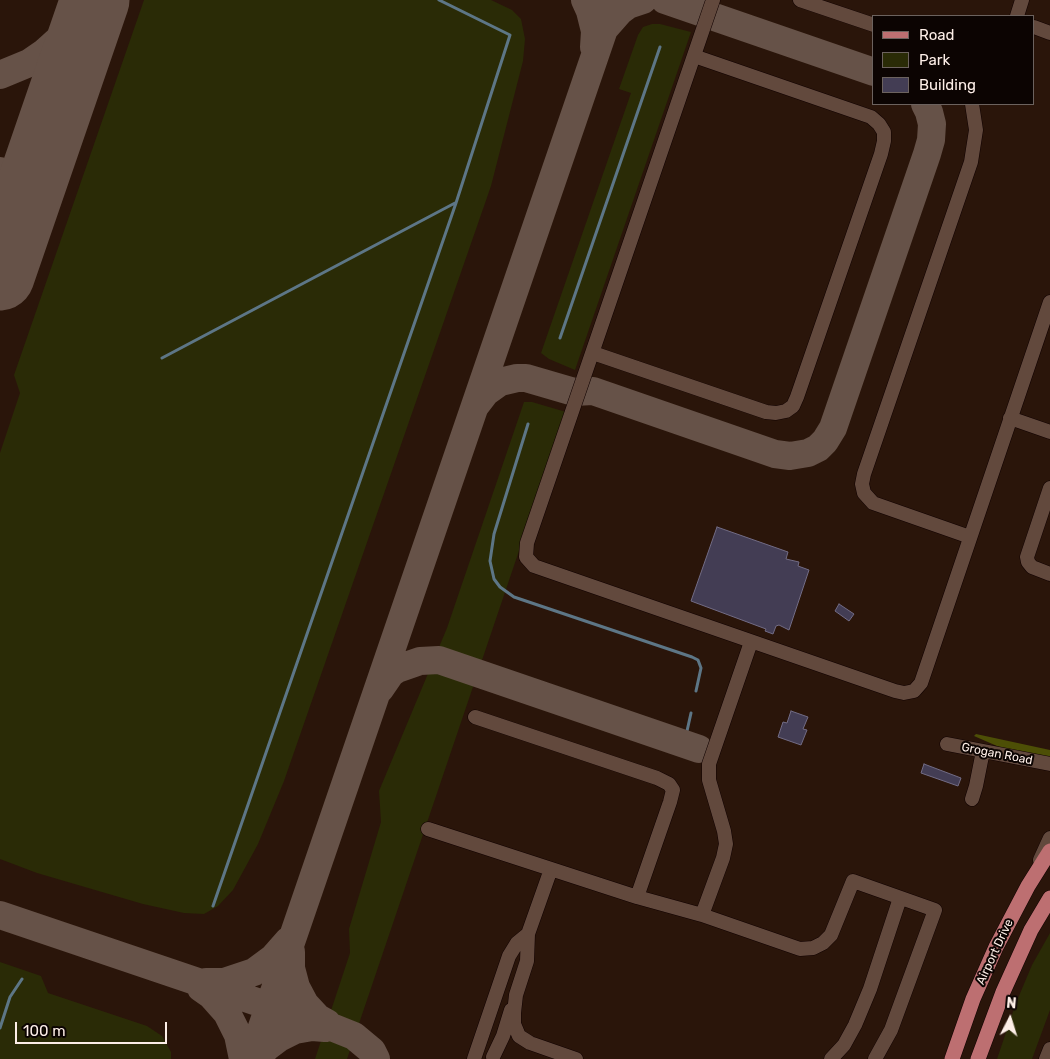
<!DOCTYPE html>
<style>
body{margin:0}
#map{position:relative;width:1050px;height:1059px;overflow:hidden;background:#2a150a;font-family:Rubik,sans-serif}
canvas{display:block}
.legend{position:absolute;left:872px;top:15px;width:162px;height:90px;box-sizing:border-box;background:#0c0402;border:1px solid #6c625e;margin:0;padding:6px 9px;list-style:none;font-size:15px;color:#fdeee7}
.legend li{display:flex;align-items:center;gap:10px;height:25px}
.legend b{width:25px;border:1px solid #6c625e}
.north{position:absolute;left:985px;top:994px;width:50px;height:50px;-webkit-text-stroke:4px #0c0402;paint-order:stroke;rotate:5deg;font-size:14px;font-weight:700;line-height:20px;text-align:center;color:#fdeee7}
.north::after{content:'';display:block;margin:auto;width:18px;height:22px;background:#fdeee7;clip-path:polygon(50% 0,100% 100%,50% 72%,0 100%)}
.scale{position:absolute;left:15px;top:1022px;width:152px;height:22px;box-sizing:border-box;border:2px solid #fdeee7;border-top:0;padding-left:6px;font-size:15px;line-height:18px;white-space:nowrap;color:#fdeee7;-webkit-text-stroke:4px #0c0402;paint-order:stroke}
</style>
<div id="map">
<canvas width="1050" height="1059"></canvas>
<ul class="legend">
<li><b style="height:6px;background:#bd6f71"></b>Road</li>
<li><b style="height:14px;background:#2a2b06"></b>Park</li>
<li><b style="height:14px;background:#433d54"></b>Building</li>
</ul>
<div class="north">N</div>
<div class="scale">100 m</div>
</div>
<script>
const c = document.querySelector('canvas').getContext('2d');
c.lineJoin = 'round';
function fill(path, color) { c.fillStyle = color; c.fill(path, 'evenodd'); }
const shape = rows => new Path2D(rows.map(r => 'M' + r).join(''));
function strokePath(path, color, width, dash) { c.strokeStyle = color; c.lineWidth = width; c.lineCap = dash ? 'butt' : 'round'; c.setLineDash(dash || []); c.stroke(path); }
function label(font, color, halo, rows, align = 'center') {
  c.font = font + ' Rubik,sans-serif'; c.lineWidth = 4; c.setLineDash([]); c.textBaseline = 'middle'; c.strokeStyle = halo; c.fillStyle = color; for (const [text, x, y, turn = 0] of rows) {
    c.save(); c.translate(x, y); c.rotate((+turn || 0) * Math.PI / 180); c.textAlign = isNaN(turn) ? turn : align; if (halo) c.strokeText(text, 0, 0); c.fillText(text, 0, 0); c.restore();
  }
}
fill(shape([
 [144,0,491,0,512,10,521,19,525,39,523,61,491,186,284,781,258,844,233,890,218,906,204,914,184,913,143,904,37,873,0,859,0,453,20,393,14,375],
 [652,24,660,24,691,32,575,370,549,359,541,353,631,93,619,89,638,35,643,27],
 [524,402,532,402,566,412,347,1059,315,1059,350,953,349,929,381,822,379,791,447,628],
 [1050,933,1050,1010,1032,1059,997,1059,1016,1003,1032,965],
 [0,962,41,976,48,993,147,1026,162,1036,171,1052,171,1059,0,1059]
]), '#2a2b06');
fill(shape([
 [976,734,1050,750,1050,757,1004,749,974,736]
]), '#4d4f06');
strokePath(shape([
 [560,338,660,47],
 [162,358,455,203],
 [528,424,494,534,490,561,494,579,500,587,514,597,692,657,698,660,701,668,696,691],
 [687,731,691,713],
 [213,906,456,203,510,35,439,0],
 [0,1028,10,997,22,979]
]), '#5d7686', 3);
strokePath(shape([
 [585,0,590,11,595,31,594,47],
 [665,0,874,72],
 [605,28,620,11,628,5,643,0],
 [0,75,29,63,45,52,75,25,90,0],
 [0,171,7,196,8,214,8,234,1,274],
 [476,405,486,392,500,382,517,378,526,378,574,392,593,391,775,454,790,456,808,453,818,448,825,441,833,428,927,154,931,140,932,124,929,112,925,104],
 [380,689,391,673,397,669,420,661,439,660,699,749],
 [0,915,334,1028,354,1036,372,1051,376,1059],
 [291,952,291,968,296,987,305,1004,318,1018,327,1023],
 [206,982,224,982,254,972,273,958,288,941],
 [201,988,211,995,227,1013,238,1035,243,1059],
 [251,1059,614,0],
 [256,1059,267,1047,279,1038,295,1030,312,1027,325,1028]
]), '#665248', 28);
strokePath(shape([
 [0,276,95,0]
]), '#665248', 69);
const building = shape([
 [717,527,788,552,786,559,799,562,798,566,809,570,789,630,779,625,776,626,773,634,765,631,766,629,691,601,717,527],
 [839,604,854,614,849,621,835,611,839,604],
 [791,711,808,717,803,729,807,730,801,745,778,737,783,722,787,723,791,711],
 [924,764,961,778,958,786,921,773,924,764]
]);
fill(building, '#433d54');
strokePath(building, '#726c85', 1);
const minor = shape([
 [713,0,527,543,526,557,534,566,895,691,904,693,914,691,921,683,1050,302],
 [800,0,874,25],
 [1017,16,1022,0],
 [1034,27,1050,33],
 [593,353,766,412,776,413,786,411,793,406,797,397,881,154,884,141,884,132,879,124,871,117,694,56],
 [1010,418,1050,432],
 [1050,488,1027,557,1028,562,1032,567,1050,574],
 [970,537,873,503,864,493,862,484,864,474,971,162,976,130,972,104],
 [475,717,657,778,669,784,673,790,670,802,637,897,702,915,800,949,813,948,823,943,831,935,853,881,935,910,891,1030,875,1059],
 [947,744,1050,764],
 [972,799,976,786,983,751],
 [428,829,637,897],
 [1040,860,1050,838],
 [551,869,528,934,527,961,516,995,514,1013,514,1024,519,1036,530,1043,576,1059],
 [702,915,723,858,726,844,724,831,709,780,709,764,751,642],
 [493,1057,503,1036,511,1010],
 [474,1059,509,956,517,943,528,934],
 [831,1059,844,1045,855,1025,870,989,900,898],
 [1046,1059,1050,1049]
]);
const major = shape([
 [952,1059,973,999,996,947,1028,886,1050,851],
 [978,1059,1003,992,1031,930,1050,898]
]);
strokePath(minor, '#110200', 15);
strokePath(major, '#110200', 16);
strokePath(minor, '#62493d', 14);
strokePath(major, '#bd6f71', 15);
label('12px', '#fdeee7', '#0c0402', [
 ["Grogan Road",997,754,11],
 ["Airport Drive",995,952,-65]
]);
</script>
